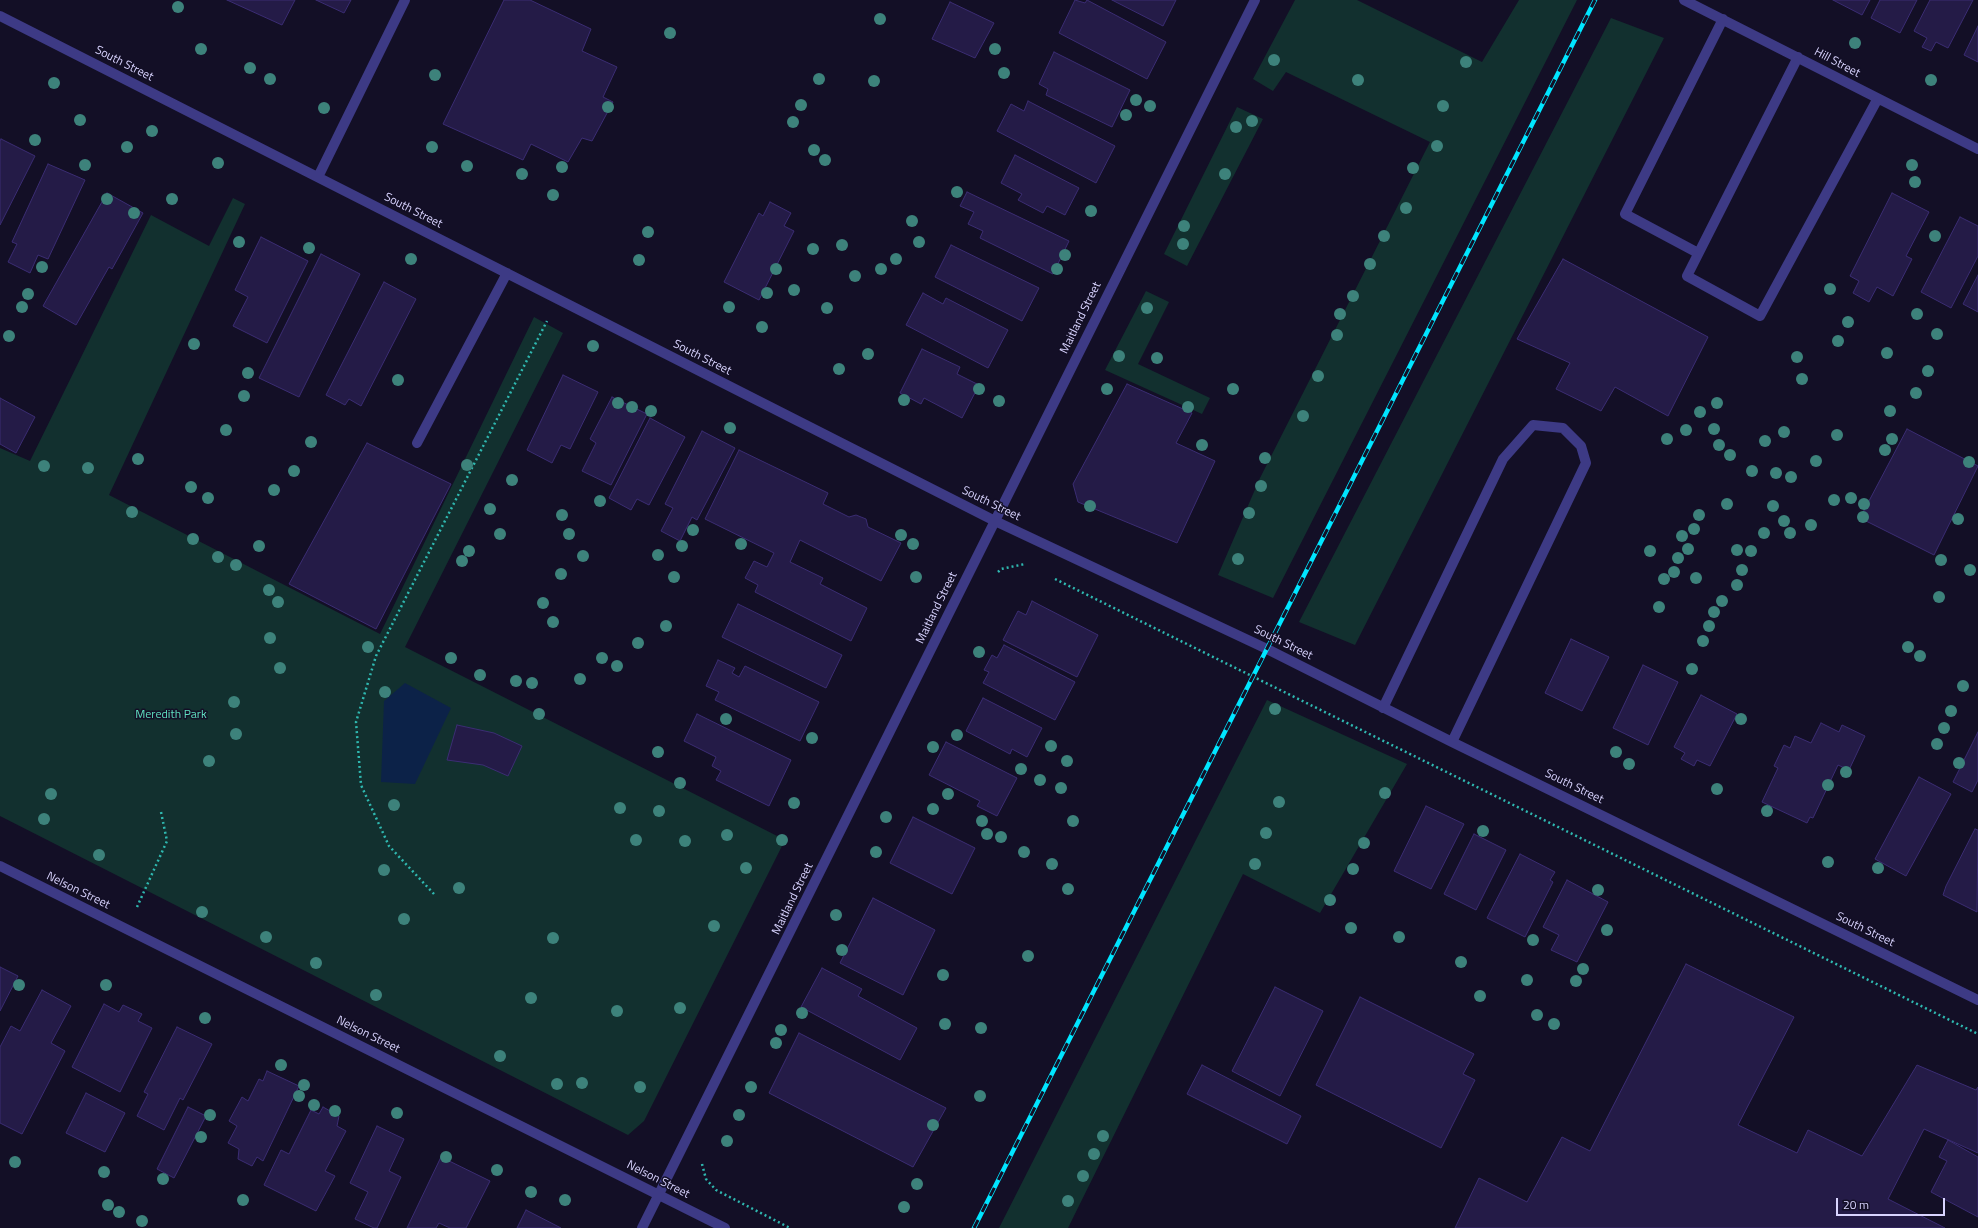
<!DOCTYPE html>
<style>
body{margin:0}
#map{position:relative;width:1978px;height:1228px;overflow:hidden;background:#130f26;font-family:"Titillium Web",sans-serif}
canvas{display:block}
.scale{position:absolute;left:1836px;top:1198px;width:109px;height:18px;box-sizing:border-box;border:2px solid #d9d4ff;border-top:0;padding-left:5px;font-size:12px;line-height:14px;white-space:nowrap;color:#d9d4ff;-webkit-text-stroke:3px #130f26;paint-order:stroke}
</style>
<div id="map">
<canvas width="1978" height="1228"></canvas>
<div class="scale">20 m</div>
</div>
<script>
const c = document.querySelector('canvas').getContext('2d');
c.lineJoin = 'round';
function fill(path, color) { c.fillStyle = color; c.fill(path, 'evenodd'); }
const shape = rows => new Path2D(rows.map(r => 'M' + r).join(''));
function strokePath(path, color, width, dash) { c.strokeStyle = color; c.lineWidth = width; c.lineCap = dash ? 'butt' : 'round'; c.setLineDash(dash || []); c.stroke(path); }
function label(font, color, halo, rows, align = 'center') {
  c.font = font + ' "Titillium Web",sans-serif'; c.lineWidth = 3; c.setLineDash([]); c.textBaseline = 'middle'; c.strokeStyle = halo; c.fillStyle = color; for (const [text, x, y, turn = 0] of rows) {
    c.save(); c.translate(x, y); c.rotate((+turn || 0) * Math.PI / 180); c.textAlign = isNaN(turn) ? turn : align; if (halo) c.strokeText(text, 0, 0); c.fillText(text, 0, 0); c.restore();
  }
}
fill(shape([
 [1295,0,1357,0,1482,62,1519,0,1577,0,1273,598,1218,575,1260,478,1430,142,1286,72,1273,91,1253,79],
 [1611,18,1664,38,1355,645,1299,622],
 [1237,107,1263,119,1187,266,1164,254],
 [233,198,245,204,109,495,380,634,534,317,563,333,405,647,785,840,644,1121,628,1135,0,816,0,448,30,461,151,215,209,246],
 [1146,291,1169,302,1138,364,1210,398,1202,414,1105,370],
 [1267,700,1407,764,1320,913,1243,874,1068,1228,999,1228]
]), '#12302f');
fill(shape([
 [405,683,451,708,415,784,381,782,384,701]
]), '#0c2248');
const building = shape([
 [227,0,295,0,282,25,227,0],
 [316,0,351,0,344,13,316,0],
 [504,0,530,0,591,29,582,51,617,67,603,97,613,102,592,141,582,138,568,162,531,144,523,160,443,124,504,0],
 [1075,0,1085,3,1087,0,1166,42,1147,79,1059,33,1075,0],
 [1112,0,1176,0,1163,26,1112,0],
 [1833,0,1870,0,1862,15,1833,0],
 [1880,0,1917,0,1900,33,1871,18,1880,0],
 [1930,0,1973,0,1948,48,1936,42,1931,51,1922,47,1927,38,1914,31,1930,0],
 [950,2,994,23,975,58,932,39,950,2],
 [1978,26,1978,62,1964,55,1978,26],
 [1054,52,1130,90,1112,127,1046,95,1048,89,1039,84,1054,52],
 [1028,101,1115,146,1096,183,997,131,1011,104,1024,111,1028,101],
 [1,139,35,156,0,225,0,141,1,139],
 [1015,155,1079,188,1065,215,1047,206,1043,213,1018,200,1022,194,1001,183,1015,155],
 [48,164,85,180,48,259,38,255,30,273,8,262,17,244,12,242,48,164],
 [967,192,1069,241,1053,274,980,238,983,231,968,224,974,212,960,206,967,192],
 [107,193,143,213,112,269,109,267,76,325,43,306,107,193],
 [1892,193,1929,212,1906,256,1912,259,1893,296,1877,287,1869,302,1853,293,1859,281,1850,276,1892,193],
 [770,202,791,213,784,226,794,231,759,300,724,282,759,213,763,216,770,202],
 [1960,217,1978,226,1978,256,1951,308,1921,292,1960,217],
 [261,237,308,261,267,343,233,326,248,297,235,290,261,237],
 [951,245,1039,288,1022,321,935,277,951,245],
 [321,254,360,274,299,397,259,378,321,254],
 [1563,259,1708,337,1668,416,1615,387,1601,411,1556,389,1570,363,1517,339,1563,259],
 [1978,275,1978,312,1963,304,1978,275],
 [384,282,416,299,361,406,349,399,345,405,326,395,384,282],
 [923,293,943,304,946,298,1008,330,988,368,906,325,923,293],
 [922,349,960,367,957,374,979,385,962,418,924,398,921,404,900,393,922,349],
 [563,375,598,392,570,449,561,445,552,463,527,450,563,375],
 [1127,384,1192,413,1176,443,1215,461,1177,543,1078,502,1073,484,1127,384],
 [612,397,647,414,611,485,582,471,596,443,590,439,612,397],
 [0,398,35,417,16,453,0,444,0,398],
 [650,418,685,437,649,505,637,499,631,510,609,498,650,418],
 [1907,429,1978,466,1934,555,1860,518,1907,429],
 [702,431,735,448,697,520,692,517,680,541,661,531,673,508,665,504,702,431],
 [367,443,451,484,376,629,289,584,367,443],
 [739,450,828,493,823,504,849,517,856,515,866,519,868,527,901,543,881,581,800,540,790,562,823,578,820,584,867,608,851,641,755,592,758,585,745,578,754,561,767,567,774,553,705,519,739,450],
 [1032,601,1098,635,1077,677,1003,640,1018,611,1026,615,1032,601],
 [738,604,842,655,826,688,722,637,738,604],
 [1571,639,1609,657,1582,711,1545,693,1571,639],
 [1004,645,1075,682,1055,720,983,683,989,672,984,670,992,655,997,658,1004,645],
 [718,660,735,668,732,673,739,677,745,666,819,702,800,741,715,700,719,692,706,686,718,660],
 [1643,665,1678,682,1648,745,1613,728,1643,665],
 [1701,695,1737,714,1710,766,1697,760,1694,766,1681,759,1685,753,1674,747,1701,695],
 [983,698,1042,728,1027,757,1012,749,1010,754,966,731,983,698],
 [697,714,791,760,769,806,716,780,721,771,712,766,716,757,684,741,697,714],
 [1821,723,1839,732,1842,725,1865,736,1849,770,1838,765,1813,818,1810,817,1807,823,1762,802,1778,768,1774,766,1784,745,1790,748,1795,736,1811,743,1821,723],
 [457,725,494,733,522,746,508,776,483,765,447,760,457,725],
 [1978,732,1978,780,1972,792,1953,782,1978,732],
 [946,742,1017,778,997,816,977,806,980,801,929,775,946,742],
 [1919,777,1951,794,1906,876,1875,859,1919,777],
 [1426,806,1464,824,1431,889,1394,871,1426,806],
 [913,817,975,848,952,894,890,863,913,817],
 [1975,829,1978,830,1977,912,1943,895,1946,886,1975,829],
 [1474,834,1506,850,1476,910,1444,894,1474,834],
 [1520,854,1555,872,1550,880,1553,882,1525,937,1487,918,1520,854],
 [1567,880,1608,902,1577,962,1551,950,1559,935,1543,927,1567,880],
 [873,898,935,930,903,995,840,963,873,898],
 [1686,964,1794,1017,1738,1125,1797,1153,1808,1130,1862,1156,1917,1065,1976,1090,1978,1087,1978,1153,1924,1129,1888,1199,1945,1228,1455,1228,1479,1178,1527,1202,1562,1137,1590,1151,1686,964],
 [0,967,18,976,0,1011,0,967],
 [822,968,862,989,858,996,917,1028,900,1060,801,1007,822,968],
 [1275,987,1323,1011,1280,1096,1232,1071,1275,987],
 [42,990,71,1006,51,1043,65,1051,22,1134,0,1123,0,1047,11,1026,20,1031,42,990],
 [1360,997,1474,1054,1463,1074,1475,1080,1441,1148,1316,1085,1360,997],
 [104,1004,119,1012,123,1005,142,1014,138,1021,152,1028,120,1092,72,1067,104,1004],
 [177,1027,212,1044,183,1100,180,1098,164,1130,137,1116,148,1094,144,1092,177,1027],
 [799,1033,946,1108,913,1167,769,1093,799,1033],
 [1202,1065,1301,1116,1287,1144,1187,1094,1202,1065],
 [267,1071,299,1086,263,1161,257,1157,252,1166,238,1159,239,1149,228,1143,237,1126,229,1121,242,1097,248,1101,259,1079,263,1081,267,1071],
 [86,1093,125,1113,105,1152,66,1133,86,1093],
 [188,1107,206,1116,174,1178,157,1169,188,1107],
 [323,1107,339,1116,337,1126,346,1131,325,1171,335,1176,316,1211,264,1185,281,1150,289,1154,311,1110,319,1114,323,1107],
 [377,1126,404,1139,389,1171,401,1177,377,1228,374,1228,355,1219,368,1192,350,1183,377,1126],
 [1948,1140,1978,1157,1978,1217,1931,1192,1947,1161,1939,1157,1948,1140],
 [441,1157,490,1181,466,1228,450,1228,439,1223,436,1228,407,1228,441,1157],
 [526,1210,561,1228,517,1228,526,1210]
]);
fill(building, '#241b47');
strokePath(building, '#3b2d73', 1);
strokePath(shape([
 [998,572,1001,569,1025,564],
 [1055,579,1978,1034],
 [434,894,389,846,361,785,356,722,376,656,547,321],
 [137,907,167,841,161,812],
 [702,1164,706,1179,716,1190,790,1228]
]), '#2fb8b0', 2.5, [2, 3]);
strokePath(shape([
 [1684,0,1978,149],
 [0,16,995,521,1267,649,1452,742,1978,1000],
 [1798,57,1687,276,1760,316,1877,100],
 [318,177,405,0],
 [1698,253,1625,214,1723,19],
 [417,443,507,273],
 [1383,708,1503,459,1533,425,1563,428,1581,446,1586,463,1452,742],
 [0,866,725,1228],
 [642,1228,1255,0]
]), '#3d3a85', 10);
const rail = shape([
 [974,1228,1595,0]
]);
strokePath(rail, '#00e5ff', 4.5);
strokePath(rail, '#130f26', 3, [9]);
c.fillStyle = '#3d827b';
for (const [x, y] of [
 [178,7],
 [880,19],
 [670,33],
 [1855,43],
 [201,49],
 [995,49],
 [1274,60],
 [1466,62],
 [250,68],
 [1004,73],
 [435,75],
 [270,79],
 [819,79],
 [1358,80],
 [1931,80],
 [874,81],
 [54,83],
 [1136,100],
 [801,105],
 [1150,106],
 [1443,106],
 [608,107],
 [324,108],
 [1126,115],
 [80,120],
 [1252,121],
 [793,122],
 [1236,127],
 [152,131],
 [35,140],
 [1437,146],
 [127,147],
 [432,147],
 [814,150],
 [825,160],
 [218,163],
 [85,165],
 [1912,165],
 [467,166],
 [562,167],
 [1413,168],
 [522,174],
 [1225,174],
 [1915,182],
 [957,192],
 [553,195],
 [107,199],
 [172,199],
 [1406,208],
 [1091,211],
 [134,213],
 [912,221],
 [1184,226],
 [648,232],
 [1384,236],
 [1935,236],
 [239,242],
 [919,242],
 [1183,244],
 [842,245],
 [309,248],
 [813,249],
 [1065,255],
 [411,259],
 [896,259],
 [639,260],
 [1370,264],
 [42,267],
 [776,269],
 [881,269],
 [1057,269],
 [855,276],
 [1830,289],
 [794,290],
 [767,293],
 [28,294],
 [1353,296],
 [22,307],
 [729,307],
 [827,308],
 [1147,308],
 [1340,314],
 [1917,314],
 [1848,322],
 [762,327],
 [1937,334],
 [1337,335],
 [9,336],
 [1838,341],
 [194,344],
 [593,346],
 [1887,353],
 [868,354],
 [1119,356],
 [1797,357],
 [1157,358],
 [839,369],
 [1928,371],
 [248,373],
 [1318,376],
 [1802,379],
 [398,380],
 [979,389],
 [1107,389],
 [1233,389],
 [1916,393],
 [244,396],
 [904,400],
 [999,401],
 [618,403],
 [1717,403],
 [632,407],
 [1188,407],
 [651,411],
 [1890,411],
 [1700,412],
 [1303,416],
 [730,428],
 [1714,429],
 [226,430],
 [1686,430],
 [1784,432],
 [1837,435],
 [1667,439],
 [1892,439],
 [1765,441],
 [311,442],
 [1202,445],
 [1719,445],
 [1885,450],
 [1730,455],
 [1265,458],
 [138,459],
 [1816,461],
 [1969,462],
 [467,465],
 [44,466],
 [88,468],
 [294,471],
 [1752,471],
 [1776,473],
 [1791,477],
 [512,480],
 [1261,486],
 [191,487],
 [274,490],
 [208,498],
 [1851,498],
 [1834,500],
 [600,501],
 [1727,504],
 [1864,504],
 [1090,506],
 [1773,506],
 [490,509],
 [132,512],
 [1249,513],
 [562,515],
 [1699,515],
 [1863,517],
 [1958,519],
 [1784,521],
 [1811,525],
 [1694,529],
 [693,530],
 [1764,533],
 [1790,533],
 [500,534],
 [569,534],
 [901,535],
 [1682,536],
 [193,539],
 [741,544],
 [913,544],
 [259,546],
 [682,546],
 [1688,549],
 [1737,550],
 [469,551],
 [1650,551],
 [1751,551],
 [658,555],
 [583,556],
 [218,557],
 [1678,558],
 [1238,559],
 [1941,560],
 [462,561],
 [236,565],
 [1742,570],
 [1970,570],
 [1674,572],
 [561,574],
 [674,577],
 [916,577],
 [1696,578],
 [1664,579],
 [1737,585],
 [269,590],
 [1939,597],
 [1722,601],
 [278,602],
 [543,603],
 [1659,607],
 [1714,612],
 [553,622],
 [666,626],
 [1709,626],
 [270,638],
 [1703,641],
 [638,643],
 [368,647],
 [1908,647],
 [979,652],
 [1920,656],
 [451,658],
 [602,658],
 [617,666],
 [280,668],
 [1692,669],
 [480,675],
 [580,679],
 [516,681],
 [532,683],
 [1963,686],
 [385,692],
 [234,702],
 [1275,709],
 [1951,711],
 [539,714],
 [726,719],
 [1741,719],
 [1944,728],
 [236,734],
 [957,735],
 [812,738],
 [1937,744],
 [1051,746],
 [933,747],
 [658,752],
 [1616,752],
 [209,761],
 [1067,761],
 [1959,763],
 [1629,764],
 [1021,769],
 [1846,772],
 [1040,780],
 [680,783],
 [1828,785],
 [1061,788],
 [1717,789],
 [1385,793],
 [51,794],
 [948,794],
 [1279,802],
 [794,803],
 [394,805],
 [620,808],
 [933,809],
 [659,811],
 [1767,811],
 [886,817],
 [44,819],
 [982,821],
 [1073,821],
 [1483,831],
 [1266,833],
 [987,834],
 [727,835],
 [1001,837],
 [636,840],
 [782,840],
 [685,841],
 [1364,843],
 [876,852],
 [1024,852],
 [99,855],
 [1828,862],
 [1052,864],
 [1255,864],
 [746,868],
 [1878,868],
 [1353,869],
 [384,870],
 [459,888],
 [1068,889],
 [1598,890],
 [1330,900],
 [202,912],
 [836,915],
 [404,919],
 [714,926],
 [1351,928],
 [1607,930],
 [266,937],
 [1399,937],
 [553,938],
 [1533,940],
 [842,950],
 [1028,956],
 [1461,962],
 [316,963],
 [1583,969],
 [943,975],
 [1527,980],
 [1576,981],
 [19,985],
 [106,985],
 [376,995],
 [1480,996],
 [531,998],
 [680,1008],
 [617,1011],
 [802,1013],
 [1537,1015],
 [205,1018],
 [945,1024],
 [1554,1024],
 [981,1028],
 [781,1030],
 [776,1043],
 [500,1056],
 [281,1065],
 [582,1083],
 [557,1084],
 [304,1085],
 [640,1087],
 [751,1087],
 [299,1096],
 [980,1096],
 [314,1105],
 [335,1111],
 [397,1113],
 [210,1115],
 [739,1115],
 [933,1125],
 [1103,1136],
 [201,1137],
 [727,1141],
 [1094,1154],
 [446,1157],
 [15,1162],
 [497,1170],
 [104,1172],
 [1083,1176],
 [163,1179],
 [917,1184],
 [531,1192],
 [243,1200],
 [565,1200],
 [1068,1201],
 [108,1205],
 [904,1207],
 [119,1212],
 [142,1221]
]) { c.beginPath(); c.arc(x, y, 6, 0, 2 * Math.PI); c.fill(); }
label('12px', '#d9d4ff', '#130f26', [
 ["Hill Street",1837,63,28],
 ["South Street",124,64,27],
 ["South Street",413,211,27],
 ["Maitland Street",1081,318,-64],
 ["South Street",702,358,27],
 ["South Street",991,504,26],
 ["Maitland Street",937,608,-64],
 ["South Street",1283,643,26],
 ["South Street",1574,787,26],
 ["Nelson Street",78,891,26],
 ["Maitland Street",793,899,-64],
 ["South Street",1865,930,26],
 ["Nelson Street",368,1035,26],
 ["Nelson Street",658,1180,27]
]);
label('12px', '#5fe0c0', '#130f26', [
 ["Meredith Park",171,715]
]);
</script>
